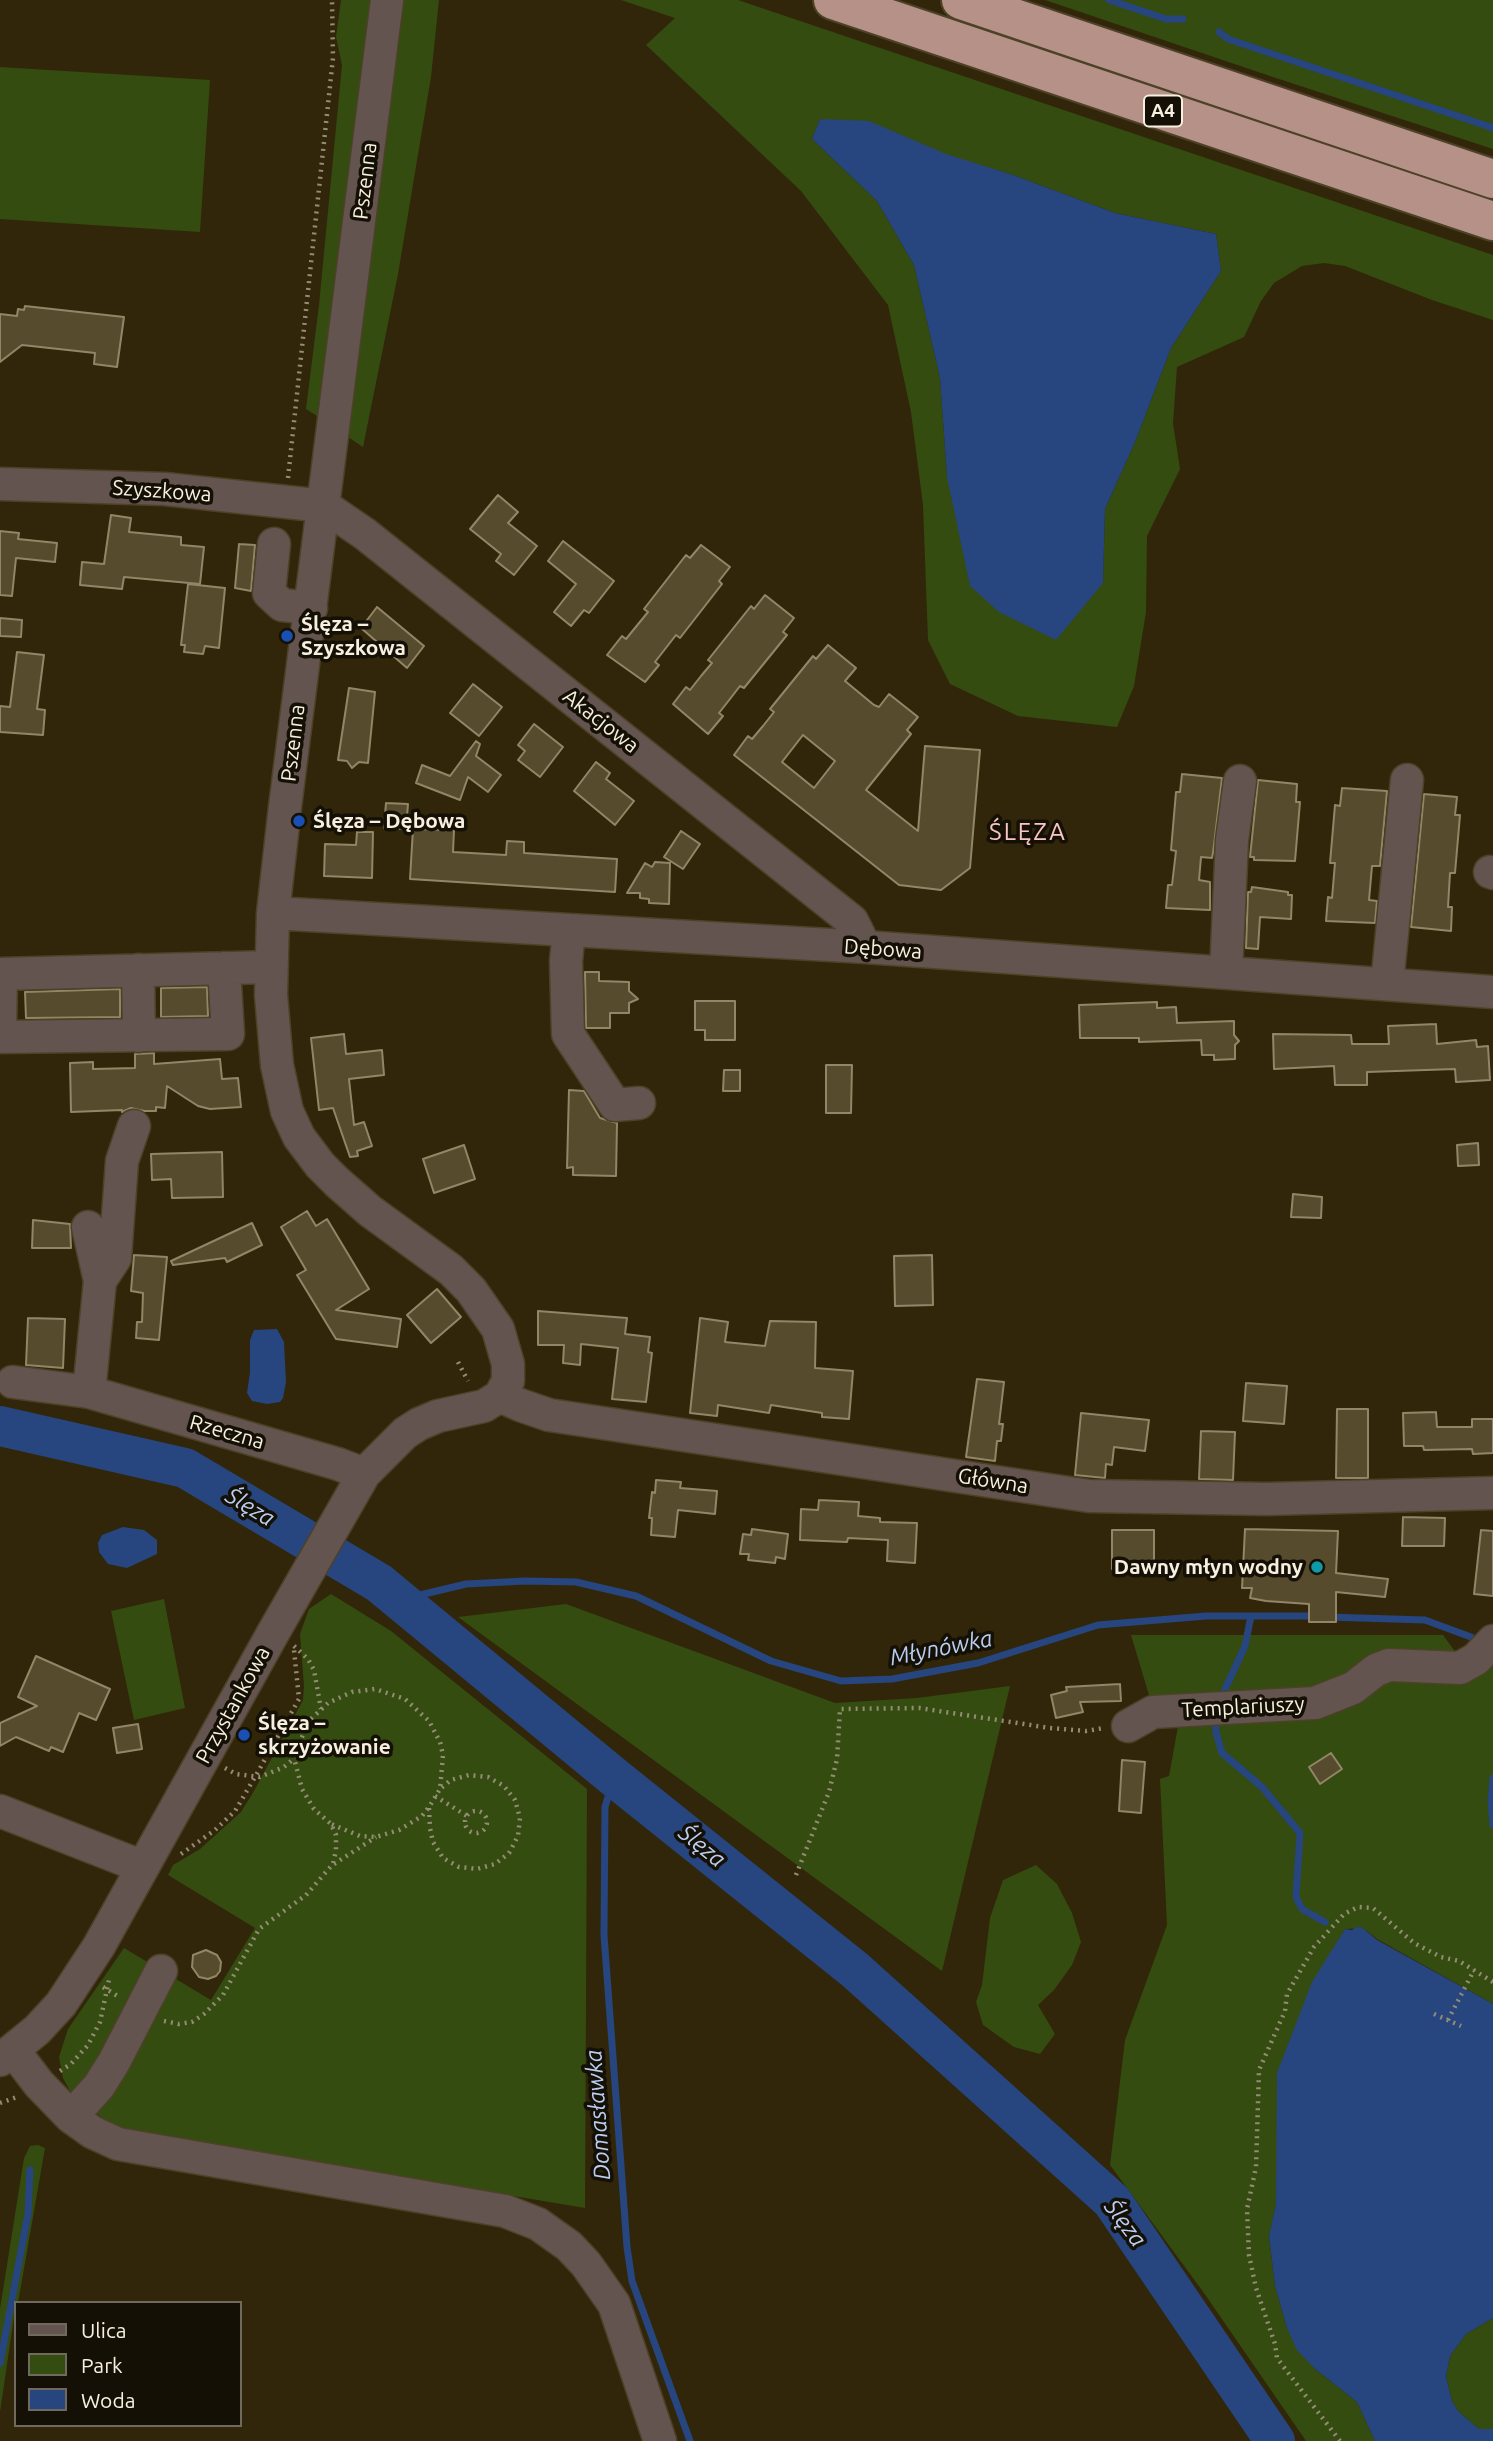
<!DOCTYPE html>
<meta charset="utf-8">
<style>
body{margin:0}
#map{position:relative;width:1493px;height:2441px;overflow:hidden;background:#312609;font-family:Ubuntu,sans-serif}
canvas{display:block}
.legend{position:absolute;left:14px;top:2301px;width:228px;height:126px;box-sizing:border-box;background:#151005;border:2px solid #6f6a5d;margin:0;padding:9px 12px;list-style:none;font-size:21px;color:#f7f0e0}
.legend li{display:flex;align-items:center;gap:14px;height:35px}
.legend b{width:35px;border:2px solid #6f6a5d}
</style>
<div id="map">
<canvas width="1493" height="2441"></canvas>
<ul class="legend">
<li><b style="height:9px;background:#635450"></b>Ulica</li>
<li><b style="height:19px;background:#344c10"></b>Park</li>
<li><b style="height:19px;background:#27457f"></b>Woda</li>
</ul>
</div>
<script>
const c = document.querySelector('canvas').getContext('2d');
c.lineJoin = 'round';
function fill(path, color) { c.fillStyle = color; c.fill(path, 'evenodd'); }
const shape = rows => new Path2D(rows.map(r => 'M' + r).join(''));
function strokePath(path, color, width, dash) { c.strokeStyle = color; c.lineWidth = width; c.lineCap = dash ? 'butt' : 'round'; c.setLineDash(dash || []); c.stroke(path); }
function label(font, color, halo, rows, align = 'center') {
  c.font = font + ' Ubuntu,sans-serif'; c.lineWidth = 7; c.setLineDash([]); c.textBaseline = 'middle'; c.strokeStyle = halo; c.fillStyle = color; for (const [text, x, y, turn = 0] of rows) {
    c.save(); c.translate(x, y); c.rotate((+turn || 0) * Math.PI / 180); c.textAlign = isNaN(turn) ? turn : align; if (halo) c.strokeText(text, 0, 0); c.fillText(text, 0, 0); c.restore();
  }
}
fill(shape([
 [341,0,374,0,317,416,306,409,319,305,342,65,336,37],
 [404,0,439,0,431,77,398,274,363,447,348,437],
 [621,0,738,0,1493,255,1493,320,1432,300,1345,266,1324,263,1302,266,1274,283,1261,301,1244,337,1177,367,1173,423,1180,469,1147,536,1146,612,1134,686,1117,727,1018,716,950,684,928,640,923,505,911,412,888,305,801,191,646,45,675,18],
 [820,119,1013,175,1115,213,1216,234,1221,271,1171,348,1135,442,1105,509,1103,583,947,477,940,378,914,265,877,201,812,139],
 [1045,0,1493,0,1493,149,1276,78],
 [0,67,210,80,200,232,0,219],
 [331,1594,391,1631,587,1789,585,2208,138,2133,112,2126,70,2091,63,2078,59,2057,68,2029,124,1948,211,2000,255,1928,168,1875,173,1865,200,1849,241,1812,254,1791,303,1700,304,1686,300,1634,309,1609],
 [164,1599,185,1708,134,1720,111,1611],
 [566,1604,835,1703,917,1698,1010,1686,942,1971,458,1617],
 [1131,1635,1443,1635,1473,1676,1493,1659,1493,2004,1377,1939,1363,1928,1345,1929,1334,1948,1269,2236,1275,2286,1287,2328,1314,2368,1357,2402,1375,2441,1306,2441,1204,2293,1110,2165,1125,2040,1167,1925,1160,1779,1169,1776,1179,1721,1149,1695],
 [1036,1865,1057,1884,1072,1913,1081,1942,1072,1965,1054,1990,1038,2005,1055,2034,1040,2054,1014,2047,983,2025,976,2002,982,1985,990,1918,1003,1880],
 [38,2145,45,2148,18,2303,16,2303,0,2412,0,2309,24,2158,30,2146],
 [1493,2318,1493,2429,1479,2429,1458,2411,1452,2401,1446,2377,1450,2356,1466,2334]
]), '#344c10');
fill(shape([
 [820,119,869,121,946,154,1013,175,1115,213,1216,234,1221,271,1171,348,1135,442,1105,509,1103,583,1056,640,999,612,970,586,947,477,940,378,914,265,877,201,812,139],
 [277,1329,284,1342,286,1382,283,1398,280,1402,267,1404,252,1401,247,1393,250,1372,250,1340,254,1330],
 [123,1527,144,1530,157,1540,157,1554,127,1568,108,1564,99,1552,98,1543,102,1535],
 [1356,1927,1363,1928,1377,1940,1493,2004,1493,2318,1466,2334,1450,2356,1446,2377,1452,2401,1458,2411,1479,2429,1493,2429,1493,2441,1375,2441,1357,2402,1314,2368,1297,2350,1287,2328,1275,2286,1269,2236,1276,2204,1277,2073,1312,1982,1345,1929,1352,1930]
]), '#27457f');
strokePath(shape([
 [1109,0,1166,19,1183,19],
 [1219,32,1228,39,1493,128],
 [399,1600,466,1584,525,1581,576,1582,636,1596,771,1661,841,1681,892,1679,978,1663,1098,1625,1206,1616,1316,1616],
 [1328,1617,1425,1620,1471,1637,1478,1644],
 [1220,1700,1245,1646,1251,1616],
 [1215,1715,1216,1732,1222,1753,1262,1787,1300,1833,1296,1897,1302,1909,1325,1922],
 [614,1777,605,1807,604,1935,627,2247,632,2281,690,2441],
 [1493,1778,1491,1801,1493,1825],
 [0,2363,28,2214,30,2170]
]), '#27457f', 7);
strokePath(shape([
 [0,1426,185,1468,379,1583,614,1777,855,1970,1112,2201,1275,2441]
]), '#27457f', 40);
const building = shape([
 [25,306,124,317,117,367,94,364,95,353,22,345,0,362,0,314,17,316,18,309,24,310,25,306],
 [498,495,518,512,508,523,537,546,514,575,496,561,501,554,470,529,498,495],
 [111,515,131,518,129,532,181,537,181,545,204,547,200,584,124,577,122,589,80,585,82,562,104,564,111,515],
 [0,531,19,533,18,539,57,543,55,562,16,558,12,596,0,595,0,531],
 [563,541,614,581,589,613,584,610,571,626,554,612,576,584,548,561,563,541],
 [239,544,255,545,251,591,235,588,239,544],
 [701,545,730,567,719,581,722,584,680,638,676,635,655,662,659,665,645,682,607,655,622,636,626,639,648,612,644,609,686,555,690,558,701,545],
 [188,584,225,588,219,648,205,646,203,654,184,652,185,645,181,645,188,584],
 [765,595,794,618,783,632,787,635,744,688,740,686,730,699,719,713,723,716,708,734,673,704,686,687,690,690,701,676,712,663,708,660,751,606,754,609,765,595],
 [377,607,424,646,407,668,361,628,377,607],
 [0,618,22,620,21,637,0,636,0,618],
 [828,645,856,668,845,681,874,705,879,707,889,694,918,717,907,730,911,734,866,790,918,831,925,746,980,750,970,868,941,890,899,885,734,755,748,736,752,739,763,726,774,712,770,709,813,656,816,659,828,645],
 [803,735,835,761,814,788,782,762,803,735],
 [17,652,44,655,37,709,45,710,43,735,0,732,0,706,10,707,17,652],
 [473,684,502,707,479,736,450,713,473,684],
 [349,688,375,692,368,763,359,762,352,768,347,761,338,760,349,688],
 [534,724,563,747,540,777,518,760,525,751,518,745,534,724],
 [476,741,480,744,476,756,501,775,488,792,468,777,460,800,416,783,422,765,450,776,476,741],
 [596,762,610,773,606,779,634,801,615,825,574,791,596,762],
 [1182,774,1222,778,1213,853,1212,858,1201,857,1199,880,1210,882,1210,910,1166,908,1168,885,1172,885,1176,851,1171,850,1176,792,1180,792,1182,774],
 [1258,780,1297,784,1296,802,1300,802,1295,861,1254,860,1254,857,1250,857,1258,780],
 [1342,788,1387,791,1380,866,1372,866,1369,900,1377,901,1375,923,1326,921,1328,897,1332,898,1335,863,1330,863,1335,805,1340,806,1342,788],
 [1424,794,1457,797,1455,815,1460,815,1455,873,1450,873,1448,907,1452,907,1451,931,1411,927,1424,794],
 [386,803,408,804,406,829,384,828,386,803],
 [413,829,454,830,453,852,506,855,507,841,524,842,524,853,617,859,615,892,410,879,413,829],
 [681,831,700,844,683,869,664,857,681,831],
 [357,832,373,832,372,878,324,876,325,844,356,845,357,832],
 [655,862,670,863,669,904,649,903,649,899,640,898,640,893,627,893,645,863,652,867,655,862],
 [1252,887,1288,892,1288,895,1292,895,1291,919,1260,917,1258,949,1246,948,1248,892,1251,892,1252,887],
 [585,972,599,972,599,981,629,982,629,991,638,999,629,1003,629,1013,610,1013,610,1028,586,1028,585,972],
 [207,987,208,1016,161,1017,161,988,207,987],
 [120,989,120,1017,26,1018,25,992,120,989],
 [695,1001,735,1001,735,1040,705,1040,705,1030,695,1030,695,1001],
 [1157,1002,1157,1008,1176,1007,1177,1023,1234,1021,1234,1035,1239,1041,1235,1045,1235,1059,1214,1060,1214,1055,1202,1055,1201,1040,1139,1042,1139,1038,1080,1038,1079,1005,1157,1002],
 [1436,1024,1437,1044,1476,1040,1477,1047,1488,1046,1490,1080,1456,1082,1455,1069,1367,1072,1367,1085,1335,1085,1334,1066,1274,1069,1273,1034,1351,1035,1352,1044,1389,1044,1388,1026,1436,1024],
 [344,1034,346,1054,382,1050,384,1075,349,1079,354,1125,364,1122,372,1146,357,1151,358,1156,350,1157,333,1108,319,1110,311,1038,344,1034],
 [154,1053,154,1064,220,1059,222,1079,238,1078,241,1107,210,1109,198,1106,167,1086,165,1108,156,1107,156,1111,144,1111,131,1108,122,1112,122,1110,71,1112,70,1063,93,1062,93,1069,135,1068,135,1054,154,1053],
 [826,1065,852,1065,851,1113,826,1113,826,1065],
 [724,1070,740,1070,740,1091,723,1091,724,1070],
 [569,1090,584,1091,600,1118,617,1123,616,1176,573,1175,573,1167,567,1168,569,1090],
 [1478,1143,1479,1165,1458,1166,1457,1145,1478,1143],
 [464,1145,475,1179,434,1193,423,1159,464,1145],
 [222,1152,223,1197,172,1198,171,1179,152,1180,151,1154,222,1152],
 [1293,1194,1322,1197,1321,1218,1291,1217,1293,1194],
 [307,1211,316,1226,327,1219,369,1289,336,1310,401,1319,397,1347,336,1339,297,1275,306,1270,281,1227,307,1211],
 [33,1220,70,1224,71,1248,32,1248,33,1220],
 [252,1223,262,1245,227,1262,225,1258,173,1265,171,1261,252,1223],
 [134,1255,167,1257,159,1340,136,1338,137,1322,142,1322,143,1293,131,1291,134,1255],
 [932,1255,933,1305,895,1306,894,1256,932,1255],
 [437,1289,461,1317,431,1343,407,1315,437,1289],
 [538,1311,627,1318,625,1334,650,1337,648,1352,652,1353,646,1402,612,1399,618,1348,581,1344,580,1365,563,1363,564,1345,538,1345,538,1311],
 [28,1318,65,1319,63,1368,26,1365,28,1318],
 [700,1318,728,1322,725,1342,765,1346,770,1321,816,1322,815,1368,853,1371,849,1419,822,1417,822,1413,771,1405,769,1413,718,1405,717,1416,690,1413,700,1318],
 [977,1379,1004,1382,999,1424,1003,1424,1001,1441,997,1441,995,1461,966,1457,977,1379],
 [1246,1383,1287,1386,1284,1424,1243,1421,1246,1383],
 [1337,1409,1368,1409,1368,1478,1336,1478,1337,1409],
 [1436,1412,1437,1427,1472,1427,1472,1419,1493,1419,1493,1453,1473,1454,1472,1449,1424,1450,1423,1446,1404,1446,1403,1413,1436,1412],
 [1081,1413,1149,1420,1145,1451,1114,1447,1112,1465,1106,1464,1105,1478,1075,1475,1081,1413],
 [1201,1431,1235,1432,1233,1480,1199,1479,1201,1431],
 [656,1480,681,1482,680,1488,717,1491,715,1514,678,1510,675,1537,651,1535,652,1518,649,1518,652,1492,655,1493,656,1480],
 [819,1500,859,1502,858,1516,880,1518,880,1522,917,1523,915,1563,887,1561,888,1540,848,1538,847,1542,800,1540,801,1509,818,1510,819,1500],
 [1403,1517,1445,1518,1444,1546,1402,1546,1403,1517],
 [752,1529,788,1534,785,1559,776,1557,775,1563,748,1560,749,1554,740,1554,743,1534,751,1535,752,1529],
 [1245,1529,1338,1531,1336,1573,1388,1579,1385,1597,1336,1592,1336,1622,1309,1622,1309,1604,1266,1601,1250,1598,1252,1588,1242,1588,1245,1529],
 [1112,1530,1154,1530,1154,1569,1112,1569,1112,1530],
 [1481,1530,1493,1531,1493,1596,1474,1594,1481,1530],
 [36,1656,110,1689,96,1720,79,1713,63,1752,51,1747,49,1751,16,1737,0,1746,0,1723,37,1706,18,1697,36,1656],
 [1120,1684,1121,1701,1080,1702,1083,1712,1056,1718,1051,1695,1067,1691,1066,1687,1120,1684],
 [138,1724,142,1749,117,1753,113,1728,138,1724],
 [1331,1753,1342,1769,1320,1784,1309,1767,1331,1753],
 [1122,1760,1145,1762,1141,1813,1119,1811,1122,1760],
 [206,1950,217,1955,221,1962,220,1971,216,1976,208,1979,199,1977,192,1967,193,1955,206,1950]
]);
fill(building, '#574b2e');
strokePath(building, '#928667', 2);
const minor = shape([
 [0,484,165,489,324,506,365,534,852,921,865,947],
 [274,544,269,593,282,605,311,608],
 [1490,872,1493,873],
 [273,913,865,947,1493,992],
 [569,930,566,961,568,1034,615,1105,639,1103],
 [138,970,139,1036],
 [1226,973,1232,840,1240,781],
 [1387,984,1407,780],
 [0,1030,1,974,271,967],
 [0,1037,228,1034,224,968],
 [88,1227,100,1281],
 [13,1382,89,1392,338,1464,364,1474],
 [89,1392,100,1281,115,1258,122,1161,134,1126],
 [500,1396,520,1405,549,1415,1089,1496,1267,1499,1493,1493],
 [1128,1726,1153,1712,1315,1703,1353,1688,1376,1670,1389,1665,1460,1668,1476,1659,1493,1641],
 [0,1811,143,1867],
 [13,2050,39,2084,71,2117,92,2132,118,2144,505,2211,538,2224,569,2246,586,2264,614,2304,660,2441],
 [0,2060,37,2030,61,2004,99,1946,273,1633,364,1474,405,1433,419,1424,438,1416,484,1406,500,1396,508,1381,508,1364,498,1329,471,1290,451,1270,370,1211,337,1182,320,1165,299,1137,287,1111,277,1065,271,995,273,913,285,807,387,0],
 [71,2117,99,2086,114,2062,161,1971]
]);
const highway = shape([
 [833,0,1493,221],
 [961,0,1493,179]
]);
strokePath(minor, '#4d4227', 35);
strokePath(highway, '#4d4227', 42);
strokePath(shape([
 [288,478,333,58,332,0],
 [458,1362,468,1381],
 [294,1646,308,1659,314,1670,321,1709],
 [225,1768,236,1774,260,1777,284,1767,296,1757],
 [435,1796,467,1816],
 [429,1808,430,1828,433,1842,443,1858,459,1867,477,1869,495,1864,509,1853,518,1836,520,1818,515,1800,504,1786,488,1777,469,1775,451,1780,440,1789],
 '465 1822a11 11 0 1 1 22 0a11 11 0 1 1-22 0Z',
 [181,1854,215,1830,235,1811,255,1777,299,1699,294,1650],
 [334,1864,376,1837],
 [796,1875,829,1792,837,1759,840,1709,919,1708,1050,1728,1086,1731,1104,1728],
 [103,1987,119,1997],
 [1434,2014,1461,2026],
 [1448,2020,1474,1970],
 [164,2021,179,2024,192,2022,204,2014,223,1995,259,1929,306,1895,333,1864,336,1850,336,1835,331,1824,314,1809,302,1789,295,1762,298,1747,308,1722,328,1703,352,1692,375,1689,405,1699,429,1721,440,1742,443,1755,440,1789,429,1807,422,1816,399,1830,376,1837,360,1836,331,1824],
 [60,2071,71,2064,88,2045,100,2022,109,1980],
 [0,2103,17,2097],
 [1340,2441,1277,2358,1275,2344,1256,2288,1249,2255,1247,2209,1256,2167,1259,2070,1285,2011,1287,1994,1314,1947,1344,1914,1358,1907,1373,1908,1414,1943,1441,1957,1459,1961,1493,1982]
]), '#958c76', 4.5, [2, 5]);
strokePath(minor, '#635450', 32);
strokePath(highway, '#b69188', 38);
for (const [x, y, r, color] of [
 [287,636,7,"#1a4fb4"],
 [299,821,7,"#1a4fb4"],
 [1317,1567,7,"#0f9aa8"],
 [244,1735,7,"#1a4fb4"]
]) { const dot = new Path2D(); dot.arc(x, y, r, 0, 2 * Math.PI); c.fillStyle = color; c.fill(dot); strokePath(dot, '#151005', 2.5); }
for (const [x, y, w] of [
 [1163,111,38]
]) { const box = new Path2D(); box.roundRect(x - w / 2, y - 15.5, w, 31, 5); c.fillStyle = '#151005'; c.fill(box); strokePath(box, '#f7f0e0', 2); }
label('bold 19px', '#f7f0e0', null, [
 ["A4",1163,111]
]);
label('21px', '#f7f0e0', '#151005', [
 ["Pszenna",365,181,-83],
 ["Szyszkowa",162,491,4],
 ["Akacjowa",601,721,38],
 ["Pszenna",293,743,-83],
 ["Dębowa",883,949,4],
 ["Rzeczna",227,1432,16],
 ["Główna",993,1481,9],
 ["Przystankowa",233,1705,-61],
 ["Templariuszy",1243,1707,-3]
]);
label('bold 21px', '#f7f0e0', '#151005', [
 ["Ślęza –",301,624],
 ["Szyszkowa",301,648],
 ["Ślęza – Dębowa",313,821],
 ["Dawny młyn wodny",1303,1567,"right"],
 ["Ślęza –",258,1723],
 ["skrzyżowanie",258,1747]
], 'left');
label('italic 23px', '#bacef1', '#151005', [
 ["Ślęza",250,1507,31],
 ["Młynówka",941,1648,-11],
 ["Ślęza",702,1846,39],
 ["Domasławka",598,2115,-94],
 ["Ślęza",1125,2223,53]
]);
c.letterSpacing = '2px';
label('24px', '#f9c5c4', '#151005', [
 ["ŚLĘZA",1028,832]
]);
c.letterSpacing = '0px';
</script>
